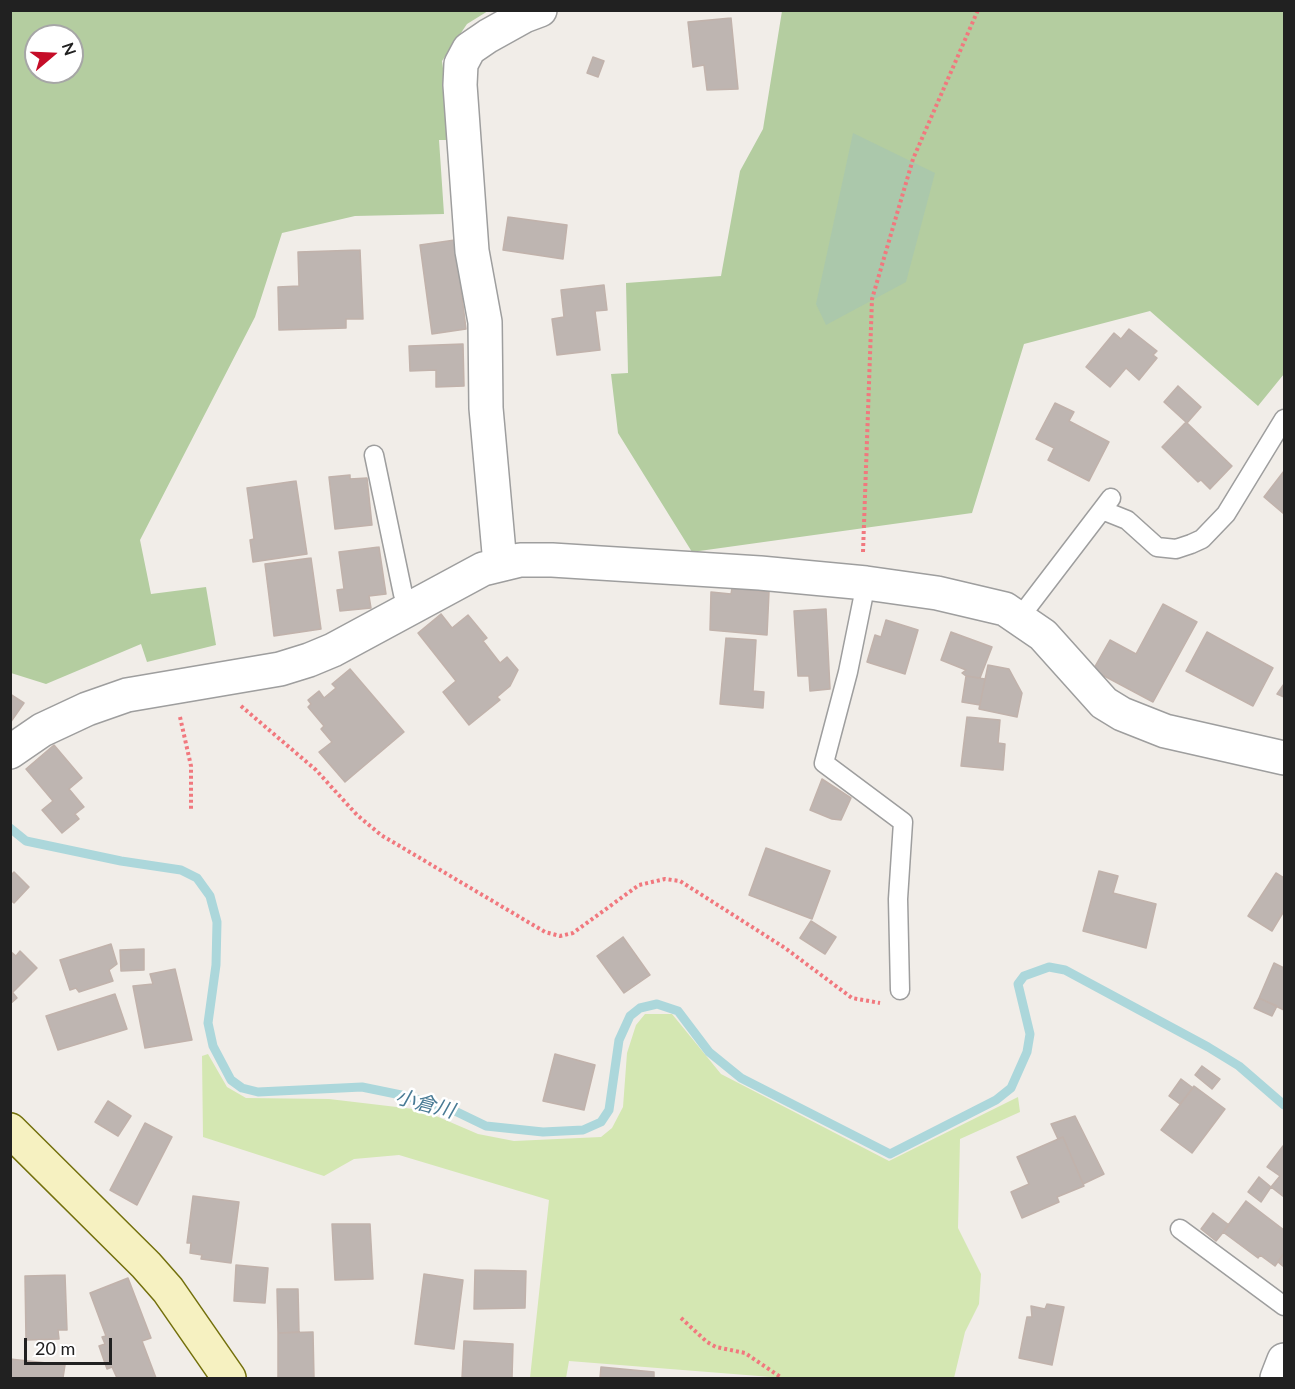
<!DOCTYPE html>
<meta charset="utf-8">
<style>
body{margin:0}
#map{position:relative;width:1295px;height:1389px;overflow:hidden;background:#f1ede8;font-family:Lato,sans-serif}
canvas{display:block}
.frame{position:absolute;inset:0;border:12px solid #212121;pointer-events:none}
.north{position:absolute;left:24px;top:24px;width:60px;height:60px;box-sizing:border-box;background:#fff;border:2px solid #a6a6a6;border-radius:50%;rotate:71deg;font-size:16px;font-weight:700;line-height:24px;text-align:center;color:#212121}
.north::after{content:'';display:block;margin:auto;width:21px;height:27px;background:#c50d28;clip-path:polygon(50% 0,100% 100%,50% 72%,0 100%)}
.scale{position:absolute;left:24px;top:1338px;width:88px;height:27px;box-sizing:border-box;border:3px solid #212121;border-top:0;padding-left:8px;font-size:18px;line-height:21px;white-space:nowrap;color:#212121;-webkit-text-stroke:4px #fff;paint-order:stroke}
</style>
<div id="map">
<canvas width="1295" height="1389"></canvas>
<div class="frame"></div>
<div class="north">N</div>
<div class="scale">20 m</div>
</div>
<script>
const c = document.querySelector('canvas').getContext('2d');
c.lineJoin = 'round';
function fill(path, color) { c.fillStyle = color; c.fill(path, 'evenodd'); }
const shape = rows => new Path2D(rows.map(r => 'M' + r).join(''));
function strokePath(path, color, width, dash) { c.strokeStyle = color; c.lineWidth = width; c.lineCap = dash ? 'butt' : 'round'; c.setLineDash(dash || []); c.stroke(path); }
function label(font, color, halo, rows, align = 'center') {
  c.font = font + ' Lato,"Noto Sans JP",sans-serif'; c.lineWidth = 5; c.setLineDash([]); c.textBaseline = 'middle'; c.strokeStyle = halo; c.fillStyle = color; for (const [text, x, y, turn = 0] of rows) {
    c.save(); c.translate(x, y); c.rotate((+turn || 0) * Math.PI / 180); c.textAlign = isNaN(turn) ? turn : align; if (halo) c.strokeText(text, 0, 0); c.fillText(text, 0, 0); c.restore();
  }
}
fill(shape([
 [645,1014,672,1014,721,1074,889,1161,1018,1097,1020,1112,960,1139,958,1228,981,1274,979,1304,965,1332,954,1378,784,1378,569,1361,566,1378,530,1378,549,1200,399,1155,354,1159,324,1176,203,1137,202,1056,208,1054,227,1087,246,1098,329,1099,422,1110,478,1134,514,1141,601,1137,612,1128,623,1107,627,1053,636,1025]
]), '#d4e7b2');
fill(shape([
 [11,11,488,11,467,24,442,61,453,140,439,140,444,214,355,216,282,233,255,317,140,540,151,594,206,587,216,645,147,662,141,644,46,684,11,673],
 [36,36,72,36,72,72,36,72],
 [782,11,1284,11,1284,374,1258,406,1150,311,1024,344,972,513,692,552,618,433,611,374,628,373,626,283,721,276,740,171,763,129]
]), '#b4cda0');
fill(shape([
 [853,133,935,173,906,282,826,325,816,304]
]), '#abc8ab');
strokePath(shape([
 [10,828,26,841,121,861,181,870,197,878,210,896,217,922,216,965,208,1023,213,1046,231,1080,242,1088,258,1092,362,1087,406,1096,457,1112,486,1126,543,1132,583,1130,601,1122,609,1110,619,1040,630,1016,640,1008,657,1004,678,1011,709,1052,741,1078,890,1154,996,1100,1011,1088,1027,1052,1030,1034,1018,984,1024,976,1049,967,1065,970,1208,1047,1239,1066,1284,1105]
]), '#acd7db', 9);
const building = shape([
 [731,18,738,89,707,90,704,65,693,67,688,22,731,18],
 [593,57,604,61,598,77,587,73,593,57],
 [508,217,567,225,563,259,503,250,508,217],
 [455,240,466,329,432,334,420,245,455,240],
 [360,250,363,319,346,319,346,328,279,330,278,287,299,286,298,252,360,250],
 [604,285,607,310,595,311,600,350,557,355,552,319,564,317,561,290,604,285],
 [1129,329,1157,351,1153,355,1157,358,1139,380,1126,368,1110,387,1086,367,1114,333,1121,339,1129,329],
 [463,344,464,386,436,387,436,370,410,371,409,346,463,344],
 [1178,386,1201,407,1187,423,1164,402,1178,386],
 [1055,403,1074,412,1069,421,1109,442,1089,481,1048,460,1054,448,1036,439,1055,403],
 [1186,422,1232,466,1210,489,1201,480,1198,482,1162,447,1186,422],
 [1284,471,1284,514,1264,497,1284,471],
 [350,475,350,479,367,478,372,525,335,529,329,477,350,475],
 [296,481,307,554,253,562,250,540,254,539,247,488,296,481],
 [379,547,386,594,369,596,371,608,340,611,337,590,344,589,339,552,379,547],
 [311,558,321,629,274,636,265,564,311,558],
 [732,588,769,592,767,635,710,630,711,592,731,594,732,588],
 [1163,604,1197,622,1153,702,1093,670,1110,640,1136,654,1163,604],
 [826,609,830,689,810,691,809,676,798,676,794,611,826,609],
 [441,614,452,628,468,615,487,638,483,641,500,663,507,657,518,670,510,686,497,697,500,700,469,725,443,692,456,681,418,633,441,614],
 [886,620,918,630,905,674,867,662,875,635,881,637,886,620],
 [951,632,992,647,980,678,966,676,962,673,966,670,941,660,951,632],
 [1207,632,1273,668,1253,706,1186,671,1207,632],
 [726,638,756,640,753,691,764,692,763,708,720,704,726,638],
 [988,665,1009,669,1022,693,1017,717,979,709,988,665],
 [350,669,404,732,345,782,319,752,332,742,321,729,324,726,308,707,311,704,308,700,319,691,324,698,336,688,332,684,350,669],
 [966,676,985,679,980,705,962,702,966,676],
 [1284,684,1284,697,1277,694,1284,684],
 [10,694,24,703,10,723,10,694],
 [967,717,1000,720,998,743,1005,744,1003,770,961,766,967,717],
 [54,745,82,778,69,789,84,807,75,814,79,819,62,833,42,810,53,801,26,769,54,745],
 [822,779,851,798,841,820,832,819,810,810,822,779],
 [766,848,830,871,812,919,749,895,766,848],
 [1099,871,1118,876,1113,893,1156,904,1146,948,1083,931,1099,871],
 [14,872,29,887,14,903,10,900,10,876,14,872],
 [1276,873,1284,878,1284,911,1272,931,1248,916,1276,873],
 [811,921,836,937,825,954,800,938,811,921],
 [623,937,650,975,624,993,597,956,623,937],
 [111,944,117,964,109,970,113,981,79,992,76,988,70,990,60,960,111,944],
 [144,949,144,970,121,971,120,950,144,949],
 [10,951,16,956,20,951,37,968,10,995,10,951],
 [1274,963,1284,968,1284,1010,1259,998,1274,963],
 [175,969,192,1040,145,1048,133,986,153,984,150,974,175,969],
 [13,993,17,998,10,1004,10,995,13,993],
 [115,994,127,1029,58,1050,46,1016,115,994],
 [1259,998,1277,1006,1272,1016,1254,1008,1259,998],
 [555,1054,595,1065,584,1110,543,1101,555,1054],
 [1202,1066,1220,1079,1212,1089,1195,1075,1202,1066],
 [1181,1079,1193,1088,1180,1104,1169,1096,1181,1079],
 [1194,1086,1225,1109,1192,1153,1161,1130,1194,1086],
 [108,1101,131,1116,118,1136,95,1122,108,1101],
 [1075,1116,1104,1174,1083,1184,1063,1137,1058,1139,1051,1124,1075,1116],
 [145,1123,172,1137,137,1205,110,1190,145,1123],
 [1063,1137,1084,1186,1057,1197,1059,1202,1022,1218,1011,1192,1029,1184,1017,1157,1063,1137],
 [1283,1146,1284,1147,1284,1197,1271,1187,1280,1176,1267,1167,1283,1146],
 [1259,1177,1271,1187,1261,1202,1248,1192,1259,1177],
 [193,1196,239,1202,231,1263,201,1259,202,1255,190,1253,191,1243,187,1243,193,1196],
 [1246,1201,1284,1230,1284,1253,1275,1266,1260,1255,1258,1258,1223,1232,1246,1201],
 [1213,1213,1229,1225,1216,1241,1201,1229,1213,1213],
 [332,1224,370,1224,373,1279,335,1280,332,1224],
 [1284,1253,1284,1267,1278,1262,1284,1253],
 [236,1265,268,1268,265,1303,234,1301,236,1265],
 [475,1270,526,1271,525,1308,474,1309,475,1270],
 [424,1274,463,1280,454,1349,415,1344,424,1274],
 [65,1275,67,1330,58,1330,59,1339,26,1340,25,1276,65,1275],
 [128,1278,151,1338,142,1341,156,1378,117,1378,112,1367,107,1369,99,1346,105,1344,102,1337,106,1336,90,1293,128,1278],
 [277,1289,298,1289,299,1332,278,1333,277,1289],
 [1047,1304,1064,1307,1052,1365,1019,1358,1027,1317,1032,1317,1031,1306,1045,1309,1047,1304],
 [313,1332,314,1378,278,1378,278,1333,313,1332],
 [464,1341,513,1344,512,1378,462,1378,464,1341],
 [10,1359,65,1365,63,1378,10,1378,10,1359],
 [601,1367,654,1372,654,1378,600,1378,601,1367]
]);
fill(building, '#beb5b1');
strokePath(building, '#c1b2ab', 1.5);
const lane = shape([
 [374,455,403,594,410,607],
 [1102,510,1127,520,1157,547,1176,549,1191,544,1202,539,1226,514,1284,419],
 [866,583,848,672,824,763,903,822,898,899,900,990],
 [1020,617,1111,498],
 [1180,1229,1284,1306]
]);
const street = shape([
 [500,564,486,408,485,322,472,251,460,85,461,64,469,49,488,36,524,16,540,10],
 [10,752,42,730,87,709,127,695,280,669,309,660,333,650,483,569,520,560,552,560,760,573,866,583,937,593,1005,609,1043,635,1104,703,1122,714,1165,731,1284,758],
 [1277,1378,1284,1360]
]);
const secondary = shape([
 [10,1130,146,1265,168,1290,229,1378]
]);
strokePath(lane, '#9e9e9e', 21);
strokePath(street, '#9e9e9e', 36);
strokePath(secondary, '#73700c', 36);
strokePath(shape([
 [863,552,872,299,913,159,978,10],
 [241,706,316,770,357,815,381,835,545,932,560,936,573,933,639,885,665,879,680,881,785,948,852,998,880,1003],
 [180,717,191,766,191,811],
 [681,1318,707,1342,716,1347,745,1353,782,1378]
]), '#f1787e', 4, [3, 3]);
strokePath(lane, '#fff', 18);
strokePath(street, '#fff', 33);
strokePath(secondary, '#f6f1c1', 33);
label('italic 20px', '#487a94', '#fff', [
 ["小倉川",425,1104,15]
]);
</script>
